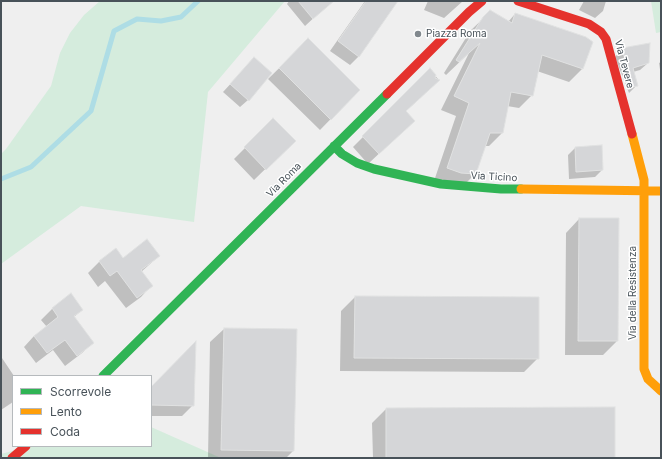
<!DOCTYPE html>
<style>
body{margin:0}
#map{position:relative;width:662px;height:459px;overflow:hidden;background:#efefef;font-family:Inter,sans-serif}
canvas{display:block}
.frame{position:absolute;inset:0;border:2px solid #485259;pointer-events:none}
.legend{position:absolute;left:12px;top:375px;width:140px;height:72px;box-sizing:border-box;background:#fff;border:1px solid #b6babd;margin:0;padding:5px 7px;list-style:none;font-size:12px;color:#485259}
.legend li{display:flex;align-items:center;gap:8px;height:20px}
.legend b{width:20px;border:1px solid #b6babd}
</style>
<div id="map">
<canvas width="662" height="459"></canvas>
<div class="frame"></div>
<ul class="legend">
<li><b style="height:5px;background:#30b455"></b>Scorrevole</li>
<li><b style="height:5px;background:#ff9f0a"></b>Lento</li>
<li><b style="height:5px;background:#e5322d"></b>Coda</li>
</ul>
</div>
<script>
const c = document.querySelector('canvas').getContext('2d');
c.lineJoin = 'round';
function fill(path, color) { c.fillStyle = color; c.fill(path, 'evenodd'); }
const shape = rows => new Path2D(rows.map(r => 'M' + r).join(''));
function strokePath(path, color, width, dash) { c.strokeStyle = color; c.lineWidth = width; c.lineCap = dash ? 'butt' : 'round'; c.setLineDash(dash || []); c.stroke(path); }
function label(font, color, halo, rows, align = 'center') {
  c.font = font + ' Inter,sans-serif'; c.lineWidth = 3; c.setLineDash([]); c.textBaseline = 'middle'; c.strokeStyle = halo; c.fillStyle = color; for (const [text, x, y, turn = 0] of rows) {
    c.save(); c.translate(x, y); c.rotate((+turn || 0) * Math.PI / 180); c.textAlign = isNaN(turn) ? turn : align; if (halo) c.strokeText(text, 0, 0); c.fillText(text, 0, 0); c.restore();
  }
}
fill(shape([
 [100,1,285,1,208,92,194,222,81,206,1,264,1,154,6,149,51,86,60,53,70,33,84,15],
 [651,1,661,1,661,32,656,33],
 [151,427,221,458,1,458,1,454,31,446,151,446]
]), '#d5ecdd');
fill(shape([
 [289,1,332,1,305,26,287,4],
 [365,1,397,1,359,56,350,65,330,51],
 [428,1,463,1,444,18,424,10],
 [584,1,606,1,603,11,595,18,579,10],
 [491,11,508,22,515,14,592,42,582,69,569,82,537,71,532,95,519,108,507,106,502,133,489,146,485,146,475,174,462,187,434,181,456,116,441,110,469,53,446,75,444,73,469,33,468,33],
 [308,40,359,90,320,130,268,79],
 [649,44,648,63,640,70,633,72,636,86,629,93,615,57,622,49],
 [661,62,661,76,659,63],
 [247,66,248,100,240,107,223,92],
 [430,70,439,80,405,112,403,131,368,164,353,147],
 [273,120,294,141,254,180,234,159],
 [575,148,602,170,595,177,569,179,568,155],
 [579,219,617,341,603,355,565,355,566,233],
 [115,250,122,259,159,256,141,272,151,286,141,297,126,308,105,281,98,287,88,273,99,262],
 [71,295,82,310,74,317,93,342,82,353,65,366,53,350,36,363,24,347,34,336,47,327,41,320,52,309],
 [355,297,538,298,538,358,524,372,340,371,341,311],
 [224,329,293,451,286,458,208,458,210,342],
 [2,358,14,376,13,402,1,410],
 [151,388,193,405,182,416,151,416],
 [386,409,614,458,373,458,372,423]
]), '#0003');
strokePath(shape([
 [1,179,31,167,91,111,114,31,137,19,161,21,181,17,198,1]
]), '#aedde5', 5);
const building = shape([
 [298,1,334,1,313,19,298,1],
 [366,1,398,1,359,57,338,41,366,1],
 [490,10,512,23,515,13,586,37,593,42,583,69,542,55,533,96,511,92,503,133,490,133,476,174,461,173,447,168,469,103,454,96,480,43,459,62,456,60,483,17,490,10],
 [308,38,360,90,331,120,279,68,308,38],
 [650,43,649,63,633,68,638,86,632,87,622,48,650,43],
 [254,57,272,73,249,101,230,84,254,57],
 [430,68,436,75,435,78,440,80,406,111,415,121,379,154,362,136,430,68],
 [273,118,296,141,266,170,244,147,273,118],
 [602,145,603,170,576,172,575,147,602,145],
 [579,218,619,218,618,341,578,341,579,218],
 [147,239,160,256,141,270,153,286,137,298,117,271,110,276,99,261,116,248,123,258,147,239],
 [71,293,83,310,74,316,94,343,77,356,65,340,47,353,34,336,58,317,52,308,71,293],
 [355,296,539,297,539,359,354,358,355,296],
 [224,328,297,329,294,451,221,450,224,328],
 [196,341,194,406,151,405,151,387,196,341],
 [615,407,615,458,386,458,386,408,615,407]
]);
fill(building, '#d5d6d8');
strokePath(building, '#e0e1e1', 1);
strokePath(shape([
 [334,146,342,154,357,163,374,169,441,184,501,189,521,189],
 [103,376,387,94]
]), '#30b455', 9);
strokePath(shape([
 [632,134,644,180,644,369,648,379,661,391],
 [521,189,661,191]
]), '#ff9f0a', 9);
strokePath(shape([
 [518,1,589,24,601,32,606,39,632,134],
 [387,94,469,12,482,1],
 [12,458,26,446]
]), '#e5322d', 9);
for (const [x, y, r, color] of [
 [418,34,4,"#82898e"]
]) { const dot = new Path2D(); dot.arc(x, y, r, 0, 2 * Math.PI); c.fillStyle = color; c.fill(dot); strokePath(dot, '#fff', 1.5); }
label('10px', '#485259', '#fff', [
 ["Piazza Roma",426,34]
], 'left');
label('10px', '#485259', '#fff', [
 ["Via Tevere",624,64,75],
 ["Via Ticino",494,177,3],
 ["Via Roma",284,180,-45],
 ["Via della Resistenza",633,293,-90]
]);
</script>
